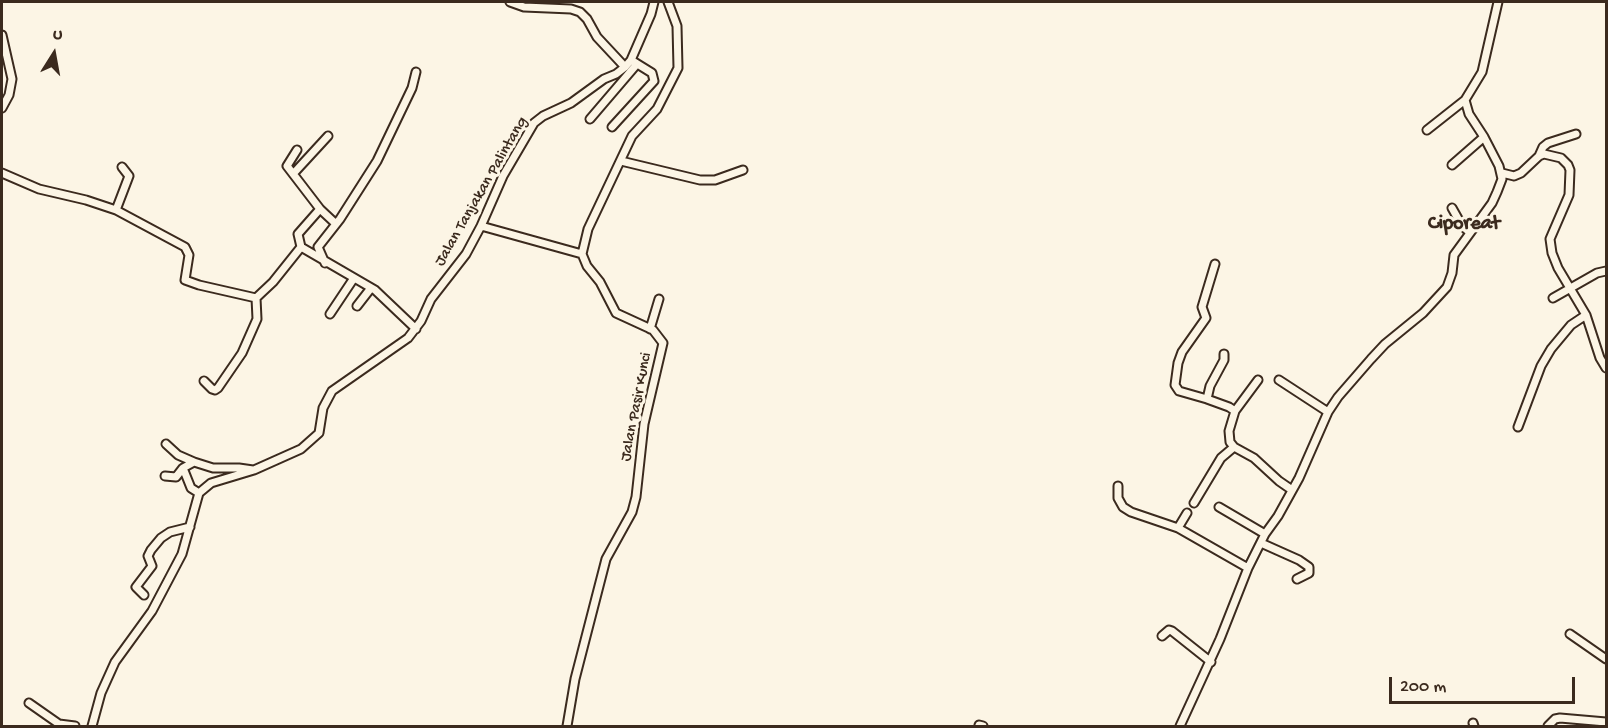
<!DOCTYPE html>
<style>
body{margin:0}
#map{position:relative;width:1608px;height:728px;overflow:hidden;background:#fcf5e5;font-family:"Gochi Hand",sans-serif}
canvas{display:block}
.frame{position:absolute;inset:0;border:3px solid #3b2a1e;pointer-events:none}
.north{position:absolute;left:24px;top:24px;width:60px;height:60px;-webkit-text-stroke:4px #fcf5e5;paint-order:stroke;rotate:11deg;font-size:16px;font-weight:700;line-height:24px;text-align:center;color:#3b2a1e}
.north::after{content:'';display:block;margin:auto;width:21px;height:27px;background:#3b2a1e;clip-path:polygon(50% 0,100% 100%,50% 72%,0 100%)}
.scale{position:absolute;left:1389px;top:677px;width:186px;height:27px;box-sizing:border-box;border:3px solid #3b2a1e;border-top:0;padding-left:8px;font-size:18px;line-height:21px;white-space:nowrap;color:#3b2a1e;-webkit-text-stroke:4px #fcf5e5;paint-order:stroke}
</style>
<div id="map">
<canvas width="1608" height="728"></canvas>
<div class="frame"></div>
<div class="north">U</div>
<div class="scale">200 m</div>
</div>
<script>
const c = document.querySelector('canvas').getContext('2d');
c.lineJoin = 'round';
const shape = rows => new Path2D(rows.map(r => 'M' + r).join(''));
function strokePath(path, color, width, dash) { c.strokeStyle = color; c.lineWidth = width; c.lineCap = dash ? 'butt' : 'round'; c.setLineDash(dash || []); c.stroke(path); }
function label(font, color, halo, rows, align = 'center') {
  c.font = font + ' "Gochi Hand",sans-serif'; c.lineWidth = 6; c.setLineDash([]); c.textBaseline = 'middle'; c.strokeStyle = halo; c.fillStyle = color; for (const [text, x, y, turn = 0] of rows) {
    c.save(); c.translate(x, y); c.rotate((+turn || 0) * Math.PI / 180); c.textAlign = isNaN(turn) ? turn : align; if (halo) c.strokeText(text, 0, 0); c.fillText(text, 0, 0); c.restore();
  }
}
const minor = shape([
 [510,2,524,7,571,9,580,12,587,19,597,37,625,67],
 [2,35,12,79,9,95,2,108],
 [590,119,637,64],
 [612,127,654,81,652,73,631,60],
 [1427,130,1465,100],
 [297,150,287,166,320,209],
 [1539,156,1543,147,1548,143,1576,134],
 [621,161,700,180,715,180,743,170],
 [1452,165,1484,137],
 [2,173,39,189,86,200,116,210,185,247,189,255,185,280,199,285,256,298,273,282,301,247,375,290,416,329],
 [1502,173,1514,176,1521,173,1539,156,1544,154,1561,158,1568,165,1570,170,1569,195,1550,239,1552,253,1558,268,1586,315,1600,358,1606,368],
 [293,174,328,136],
 [1452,208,1461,224,1470,233],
 [116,210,129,176,122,167],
 [481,226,582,254],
 [301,247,298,234,320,209,336,224],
 [325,263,318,247,340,219,377,161,412,88,416,72],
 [1553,298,1597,273,1606,271],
 [357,306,371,288],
 [330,314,354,278],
 [650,329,659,299],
 [1224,354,1224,360,1210,386,1207,399,1229,407,1235,411,1229,431,1230,442,1234,447],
 [1279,380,1328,412],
 [204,381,212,389,215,390,218,388,242,353,257,319,256,298],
 [1207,399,1179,391,1175,385,1178,363,1182,352,1206,318,1202,307,1215,264],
 [1235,411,1258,380],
 [1518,427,1541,366,1551,349,1571,325,1586,315],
 [166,444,178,455,194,462],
 [183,468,191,488,199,493],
 [165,476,176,477,183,468,194,462,213,468,239,468,253,470],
 [1118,486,1118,498,1123,507,1131,512,1178,528,1248,568],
 [1194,503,1221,458,1234,447,1254,458,1279,481,1292,490],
 [1219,507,1265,534],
 [1178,528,1187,513],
 [1261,543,1299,560,1309,567,1309,573,1297,579],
 [144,595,136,587,152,566,148,556,151,550,161,538,170,532,190,527],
 [1570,634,1606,659],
 [1162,636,1169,630,1172,631,1211,662],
 [29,703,59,724,75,726],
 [1473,723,1474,726],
 [979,725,983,726],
 [92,726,101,693,115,662,152,611,182,554,199,493,211,483,254,470,301,449,319,433,323,408,332,391,408,338,421,321,431,299,466,254,481,226,503,176,534,123,543,116,571,103,604,79,616,74,625,67,631,60,651,14,654,2],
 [567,726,575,679,606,559,632,512,636,497,644,424,663,343,653,330,616,313,600,282,587,266,582,254,588,229,632,136,657,109,678,68,677,26,668,2],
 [1180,726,1220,639,1248,568,1265,534,1278,516,1299,478,1328,412,1338,397,1371,359,1385,344,1423,313,1447,287,1452,273,1454,255,1492,203,1497,192,1502,179,1499,166,1484,137,1469,114,1465,100,1482,72,1498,2],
 [1548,726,1555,719,1560,718,1606,722]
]);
strokePath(minor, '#3b2a1e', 11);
strokePath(minor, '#fcf5e5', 7);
label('16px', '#3b2a1e', '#fcf5e5', [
 ["Jalan Tanjakan Palintang",482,192,-60],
 ["Jalan Pasir Kunci",637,407,-79]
]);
label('bold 20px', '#3b2a1e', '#fcf5e5', [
 ["Ciporeat",1464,225]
]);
</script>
